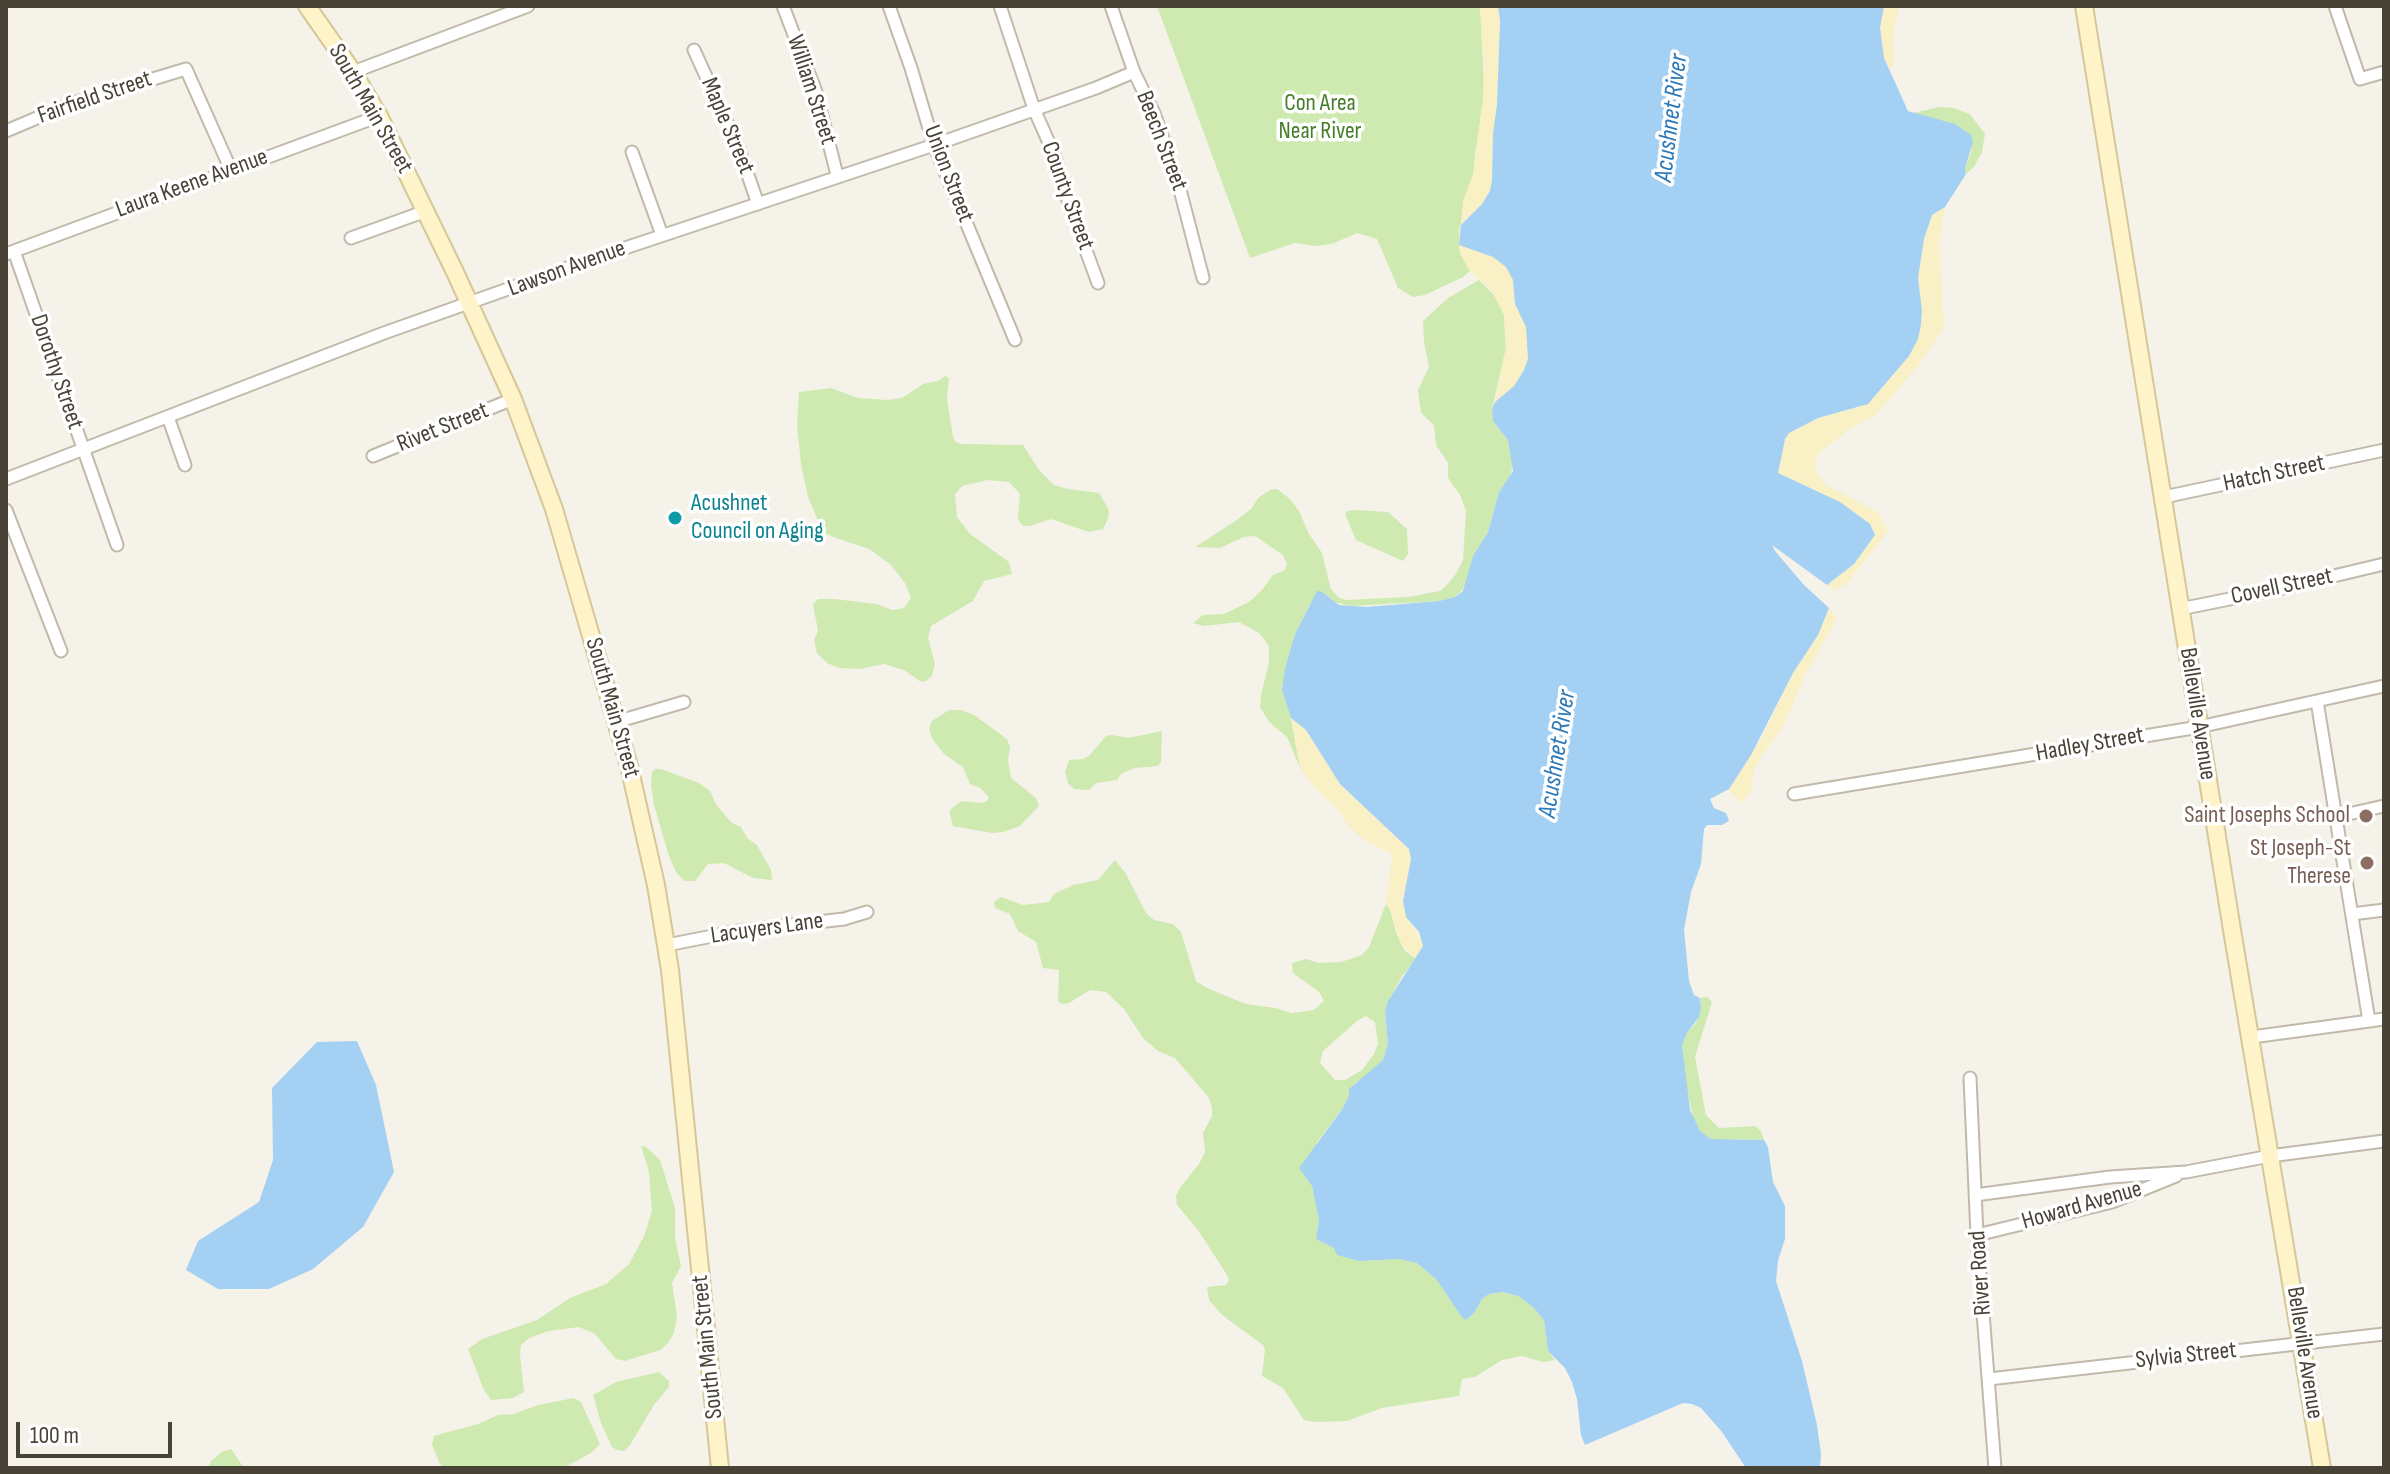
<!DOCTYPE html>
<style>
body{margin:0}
#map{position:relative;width:2390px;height:1474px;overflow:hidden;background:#f5f2e9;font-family:"Sofia Sans Condensed",sans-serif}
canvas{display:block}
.frame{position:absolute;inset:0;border:8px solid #494337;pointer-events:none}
.scale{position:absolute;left:16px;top:1422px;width:156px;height:36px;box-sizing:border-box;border:4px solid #494337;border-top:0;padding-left:10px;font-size:24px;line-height:28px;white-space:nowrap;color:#494337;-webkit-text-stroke:6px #fff;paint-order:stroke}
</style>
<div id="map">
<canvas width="2390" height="1474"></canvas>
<div class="frame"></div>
<div class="scale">100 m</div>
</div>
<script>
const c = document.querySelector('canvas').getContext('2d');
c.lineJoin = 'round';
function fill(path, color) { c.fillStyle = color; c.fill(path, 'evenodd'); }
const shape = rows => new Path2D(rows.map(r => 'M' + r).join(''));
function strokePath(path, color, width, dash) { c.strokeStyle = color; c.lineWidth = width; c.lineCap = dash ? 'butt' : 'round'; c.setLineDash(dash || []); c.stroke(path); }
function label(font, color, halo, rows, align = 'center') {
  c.font = font + ' "Sofia Sans Condensed",sans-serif'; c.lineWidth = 7; c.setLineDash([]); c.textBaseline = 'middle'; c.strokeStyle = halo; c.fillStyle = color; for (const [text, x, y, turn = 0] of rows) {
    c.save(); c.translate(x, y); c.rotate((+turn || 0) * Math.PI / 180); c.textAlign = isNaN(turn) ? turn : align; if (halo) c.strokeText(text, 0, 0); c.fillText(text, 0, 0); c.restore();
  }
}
fill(shape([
 [1157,6,1480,6,1485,105,1475,153,1474,181,1471,182,1459,231,1460,253,1470,271,1463,277,1425,295,1413,297,1398,288,1377,239,1357,233,1332,244,1315,246,1295,243,1250,258],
 [1938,107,1954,108,1970,114,1985,134,1982,152,1974,167,1966,174,1965,168,1972,150,1914,113],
 [1479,280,1495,296,1504,315,1506,348,1492,409,1493,421,1508,440,1513,459,1511,475,1499,492,1488,532,1473,556,1466,586,1455,597,1439,601,1351,606,1330,601,1322,592,1310,604,1295,634,1282,689,1291,718,1300,768,1287,737,1269,722,1260,707,1261,695,1269,662,1269,647,1265,640,1259,633,1239,622,1204,626,1193,623,1203,615,1224,614,1249,602,1262,590,1273,575,1285,570,1287,564,1283,555,1255,536,1244,537,1220,548,1195,547,1237,520,1252,508,1258,498,1270,490,1277,489,1290,499,1299,511,1309,534,1322,553,1331,589,1339,598,1346,600,1408,597,1440,591,1446,586,1456,574,1463,560,1466,511,1460,495,1448,478,1448,463,1436,445,1434,425,1421,413,1418,390,1429,367,1424,342,1423,321,1448,298],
 [945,376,949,378,947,399,953,437,956,442,962,444,1023,445,1039,470,1054,485,1068,489,1099,493,1109,510,1108,519,1103,529,1089,532,1051,519,1030,526,1023,526,1018,519,1020,494,1009,482,987,480,962,486,955,494,957,517,970,534,1009,562,1012,574,984,581,973,601,931,626,928,638,935,664,932,676,926,681,921,682,904,670,884,664,860,669,839,668,827,663,817,653,814,640,818,631,813,604,818,599,835,599,876,604,893,610,904,608,911,598,905,583,890,564,869,549,839,539,826,534,821,528,808,497,801,464,797,425,799,392,831,388,858,398,887,400,902,398,923,384,938,381],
 [1356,510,1388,512,1407,529,1408,554,1403,561,1356,540,1345,514,1347,511],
 [949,710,961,710,974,715,1007,739,1010,747,1008,760,1011,778,1036,798,1039,806,1020,826,1003,832,992,833,953,826,949,811,961,801,981,803,987,801,989,797,980,788,970,784,963,767,944,754,932,738,929,728,932,721],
 [1162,731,1161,762,1158,766,1134,768,1121,774,1117,780,1096,783,1089,790,1074,789,1068,783,1065,772,1069,760,1083,759,1089,756,1106,736,1112,735,1128,738],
 [655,769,661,769,699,783,710,791,717,806,732,823,741,827,747,838,757,845,771,870,772,880,753,878,724,863,708,864,695,881,684,881,676,872,669,856,654,805,651,785,652,772],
 [1115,860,1126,874,1146,913,1154,920,1173,924,1181,932,1196,981,1207,988,1246,1004,1275,1008,1292,1013,1314,1010,1324,1001,1319,992,1293,973,1292,963,1306,959,1319,963,1341,962,1362,955,1369,947,1386,904,1390,909,1396,932,1405,951,1416,959,1402,976,1388,1002,1385,1011,1388,1044,1383,1060,1368,1075,1355,1083,1343,1108,1317,1142,1306,1175,1312,1186,1319,1221,1318,1229,1334,1248,1359,1261,1399,1259,1417,1263,1438,1280,1461,1316,1474,1313,1482,1299,1489,1294,1503,1292,1518,1296,1533,1307,1544,1320,1548,1351,1555,1360,1544,1362,1522,1356,1502,1360,1475,1377,1462,1379,1459,1396,1382,1408,1347,1421,1315,1422,1304,1420,1283,1388,1262,1376,1265,1349,1263,1345,1222,1315,1209,1300,1207,1287,1226,1285,1229,1280,1227,1275,1198,1230,1177,1205,1176,1196,1179,1189,1199,1164,1205,1152,1203,1133,1212,1116,1212,1108,1209,1098,1175,1058,1158,1051,1143,1038,1124,1009,1106,992,1090,990,1069,1003,1062,1004,1058,1001,1059,970,1043,968,1036,942,1018,931,1010,914,995,908,994,902,1001,897,1023,905,1049,902,1054,894,1073,885,1098,880],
 [1366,1016,1375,1022,1378,1044,1374,1054,1362,1070,1345,1080,1335,1080,1320,1063,1323,1051,1357,1021],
 [1707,997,1712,1002,1695,1057,1706,1115,1719,1128,1755,1126,1761,1131,1764,1140,1711,1139,1700,1131,1694,1121,1686,1086,1682,1045,1687,1033,1696,1023,1701,1008,1700,998],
 [641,1146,645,1146,660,1160,675,1208,675,1238,681,1266,672,1283,677,1316,674,1333,668,1343,660,1350,625,1361,616,1359,595,1334,579,1327,549,1331,529,1338,521,1345,520,1355,524,1392,513,1398,491,1400,484,1390,468,1349,482,1339,537,1320,570,1298,606,1284,629,1264,644,1236,652,1211,649,1172],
 [659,1372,669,1381,669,1387,654,1405,630,1445,624,1451,617,1450,612,1447,601,1423,593,1395,616,1382],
 [574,1398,581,1402,600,1444,591,1453,563,1468,445,1468,440,1464,432,1445,434,1436,478,1424,498,1415,514,1414,538,1405],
 [231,1449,244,1468,208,1468,211,1461,222,1452]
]), '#ceeab1');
fill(shape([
 [1480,6,1498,6,1500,21,1497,105,1493,133,1492,180,1490,191,1482,204,1461,225,1463,201,1473,174,1483,97,1484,68],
 [1884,6,1896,6,1898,13,1893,37,1894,65,1891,69,1884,58,1880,28],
 [1945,207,1939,241,1944,328,1921,362,1876,415,1850,429,1817,455,1815,469,1825,484,1879,513,1888,532,1847,583,1834,591,1827,585,1843,573,1870,524,1840,502,1778,473,1779,457,1788,433,1818,418,1859,407,1874,398,1909,355,1921,324,1922,311,1918,278,1924,239,1932,215],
 [1459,245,1493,257,1506,267,1513,280,1515,304,1526,327,1528,359,1524,370,1514,386,1495,402,1506,348,1504,315,1491,290,1470,271,1460,253],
 [1829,608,1837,618,1804,677,1784,725,1762,755,1753,773,1752,790,1741,803,1729,789,1762,737,1793,673,1818,635],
 [1291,718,1306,730,1340,784,1409,849,1411,859,1403,901,1406,917,1422,940,1423,946,1416,959,1401,944,1390,909,1386,904,1392,860,1390,853,1366,841,1348,826,1341,813,1315,788,1300,768]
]), '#f9f0c5');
fill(shape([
 [1498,6,1884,6,1880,28,1884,58,1908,111,1955,124,1971,135,1973,142,1965,168,1966,174,1945,207,1932,215,1924,239,1918,278,1922,311,1921,324,1918,339,1909,356,1868,404,1818,418,1789,433,1785,439,1778,473,1840,502,1870,524,1875,535,1854,564,1827,585,1772,545,1775,551,1804,585,1829,608,1818,635,1793,673,1751,755,1729,789,1710,799,1714,808,1726,813,1729,821,1722,825,1707,825,1704,829,1701,864,1691,892,1684,930,1689,981,1694,995,1700,998,1701,1008,1699,1017,1687,1033,1682,1045,1690,1110,1700,1131,1711,1139,1764,1140,1768,1147,1773,1182,1785,1206,1785,1239,1778,1260,1776,1281,1802,1361,1817,1425,1821,1454,1820,1468,1746,1468,1722,1432,1701,1408,1692,1404,1683,1403,1585,1445,1581,1435,1577,1399,1572,1382,1565,1368,1548,1351,1544,1320,1533,1307,1518,1296,1503,1292,1489,1294,1482,1299,1474,1313,1466,1320,1461,1316,1437,1280,1417,1263,1399,1259,1359,1261,1337,1255,1334,1248,1316,1239,1319,1221,1312,1186,1299,1168,1343,1108,1349,1095,1349,1089,1383,1060,1388,1044,1385,1011,1388,1001,1423,946,1419,932,1406,917,1403,901,1411,859,1409,849,1340,784,1306,730,1291,718,1282,690,1285,669,1295,634,1317,591,1322,592,1339,605,1366,607,1439,601,1455,597,1463,591,1473,556,1488,532,1499,492,1513,471,1508,440,1493,421,1492,409,1495,402,1514,386,1524,370,1528,359,1526,327,1515,304,1513,280,1506,267,1493,257,1459,245,1461,225,1482,204,1490,191,1492,180,1493,133,1497,105,1500,21],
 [357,1041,376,1085,394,1172,363,1227,313,1269,269,1289,218,1289,186,1270,198,1241,259,1202,273,1160,272,1088,317,1042]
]), '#a4d0f3');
const street = shape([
 [783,6,816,92,837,175],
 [889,6,911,68,934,145,1015,340],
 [1000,6,1034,109,1054,154,1070,207,1098,283],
 [1111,6,1134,72,1154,113,1179,186,1203,278],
 [2335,6,2360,79,2384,72],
 [694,50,739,149,758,204],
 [353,72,528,6],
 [6,131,70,104,186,69,231,170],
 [632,152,662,235],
 [351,238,426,211],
 [14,251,117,545],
 [6,254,379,116],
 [168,417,185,465],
 [373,456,513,399],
 [6,479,384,333,598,257,934,145,1096,88,1134,72],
 [2164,497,2384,450],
 [6,510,61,651],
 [2180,609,2279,589,2384,564],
 [2317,701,2369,1021],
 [616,722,684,702],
 [1794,794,2199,727,2384,686],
 [2335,817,2384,806],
 [2352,914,2384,910],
 [667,945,738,931,844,919,867,912],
 [2252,1037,2384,1019],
 [1970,1078,1977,1235,1995,1468],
 [1975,1195,2110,1177,2186,1172,2270,1156,2384,1141],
 [1977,1235,2112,1202,2176,1176],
 [1989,1379,2384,1334]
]);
const secondary = shape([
 [307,6,353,72,379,116,455,272,513,399,554,509,629,766,656,885,670,970,720,1468],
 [2084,6,2232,930,2322,1468]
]);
strokePath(street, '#c1baab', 15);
strokePath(secondary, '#d6c798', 20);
strokePath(street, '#fff', 11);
strokePath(secondary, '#fff4c9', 16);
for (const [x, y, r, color] of [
 [675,518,8,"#0f9aa8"],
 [2366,816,8,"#8d6e63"],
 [2367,863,8,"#8d6e63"]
]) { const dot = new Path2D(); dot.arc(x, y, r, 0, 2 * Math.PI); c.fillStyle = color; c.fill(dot); strokePath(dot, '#fff', 3); }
label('24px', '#494337', '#fff', [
 ["William Street",811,90,72],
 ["Fairfield Street",95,98,-19],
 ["South Main Street",370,109,60],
 ["Maple Street",727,126,67],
 ["Beech Street",1161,141,69],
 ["Union Street",948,174,69],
 ["Laura Keene Avenue",192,184,-20],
 ["County Street",1067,196,70],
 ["Lawson Avenue",567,269,-20],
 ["Dorothy Street",56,372,71],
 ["Rivet Street",443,428,-22],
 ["Hatch Street",2274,474,-12],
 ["Covell Street",2282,587,-12],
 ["South Main Street",612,708,74],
 ["Belleville Avenue",2197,714,81],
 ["Hadley Street",2090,745,-10],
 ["Lacuyers Lane",767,929,-8],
 ["Howard Avenue",2082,1206,-16],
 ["River Road",1981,1273,-94],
 ["South Main Street",708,1347,-96],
 ["Belleville Avenue",2304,1353,81],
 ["Sylvia Street",2186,1356,-6]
]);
label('24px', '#457d28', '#fff', [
 ["Con Area",1320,104],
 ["Near River",1320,132]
]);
label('24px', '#0d838f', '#fff', [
 ["Acushnet",691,504],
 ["Council on Aging",691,532]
], 'left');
label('24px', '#785e54', '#fff', [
 ["Saint Josephs School",2350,816],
 ["St Joseph-St",2351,849],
 ["Therese",2351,877]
], 'right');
label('italic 26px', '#2c79b9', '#fff', [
 ["Acushnet River",1672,118,-83],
 ["Acushnet River",1558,754,-81]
]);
</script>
